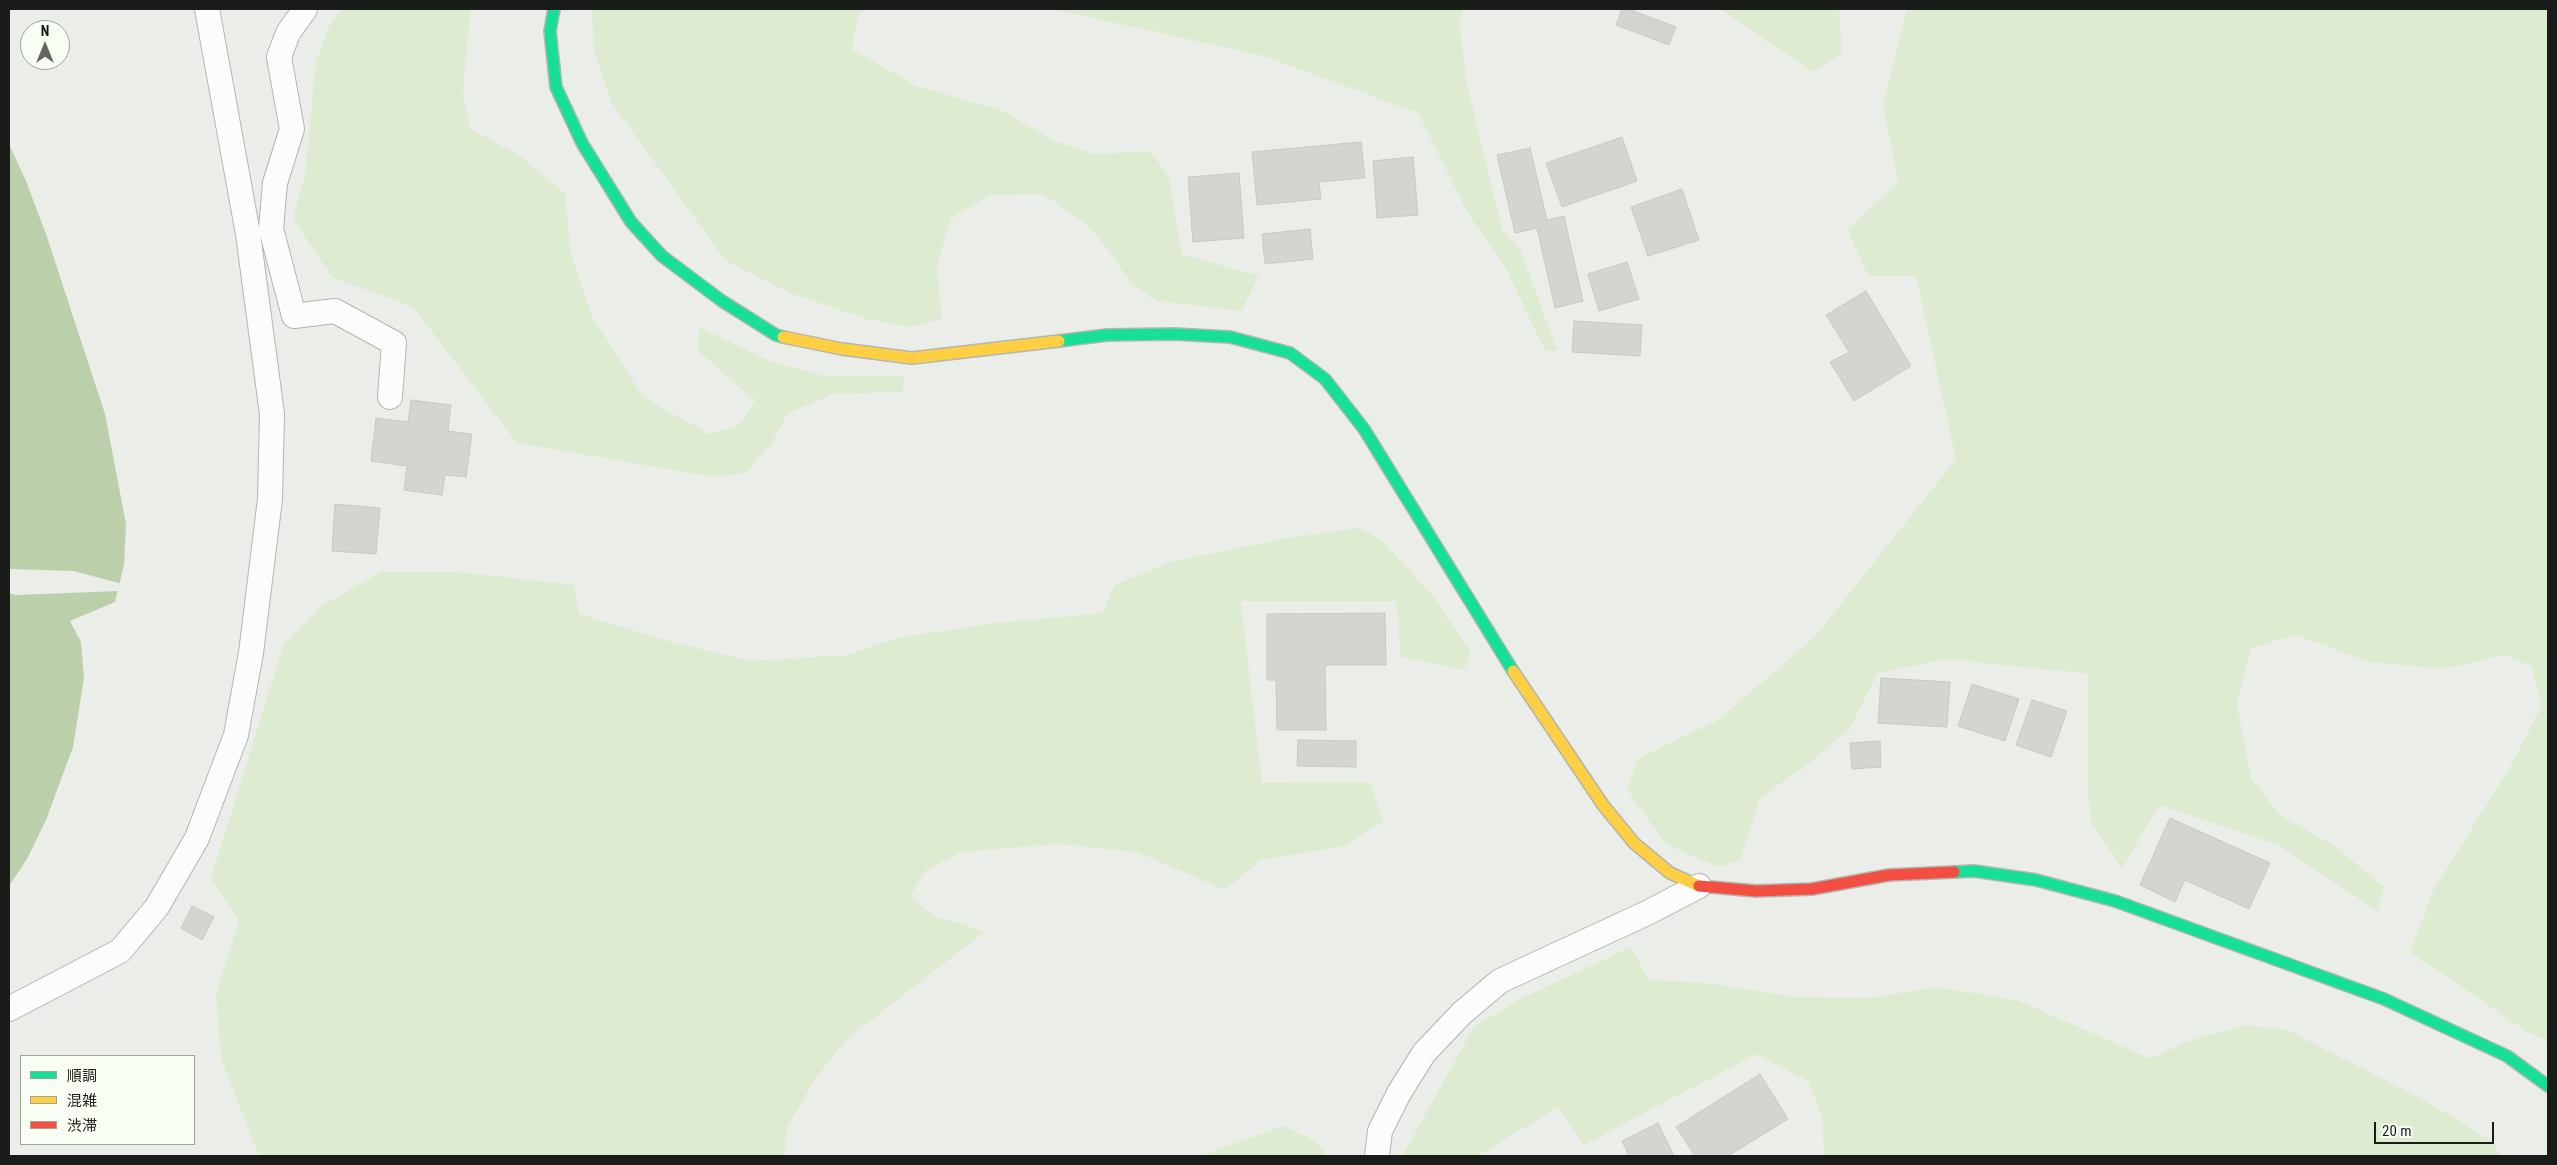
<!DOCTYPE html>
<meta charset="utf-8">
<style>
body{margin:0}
#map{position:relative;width:2557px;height:1165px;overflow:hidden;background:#ebeee8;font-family:"Roboto Condensed","Noto Sans JP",sans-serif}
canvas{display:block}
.frame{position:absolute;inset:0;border:10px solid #191c18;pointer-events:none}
.legend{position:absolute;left:20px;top:1055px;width:175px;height:90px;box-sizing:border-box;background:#f8fef3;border:1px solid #9fa49b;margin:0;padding:6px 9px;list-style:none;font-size:15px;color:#191c18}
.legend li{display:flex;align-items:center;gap:10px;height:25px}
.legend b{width:25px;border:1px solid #9fa49b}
.north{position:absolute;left:20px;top:20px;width:50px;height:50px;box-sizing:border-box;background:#f8fef3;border:1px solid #9fa49b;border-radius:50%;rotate:0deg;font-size:14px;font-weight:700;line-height:20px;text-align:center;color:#191c18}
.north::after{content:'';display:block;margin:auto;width:18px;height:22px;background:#626661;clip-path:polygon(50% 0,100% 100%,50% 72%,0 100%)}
.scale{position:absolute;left:2374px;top:1122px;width:120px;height:22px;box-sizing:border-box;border:2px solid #191c18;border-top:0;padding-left:6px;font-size:15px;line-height:18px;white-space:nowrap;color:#191c18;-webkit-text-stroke:4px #f8fef3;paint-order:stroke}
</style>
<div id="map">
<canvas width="2557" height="1165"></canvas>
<div class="frame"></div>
<ul class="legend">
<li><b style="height:6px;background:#16e098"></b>順調</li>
<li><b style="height:6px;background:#ffcf43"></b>混雑</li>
<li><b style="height:6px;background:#f24e42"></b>渋滞</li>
</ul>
<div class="north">N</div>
<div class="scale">20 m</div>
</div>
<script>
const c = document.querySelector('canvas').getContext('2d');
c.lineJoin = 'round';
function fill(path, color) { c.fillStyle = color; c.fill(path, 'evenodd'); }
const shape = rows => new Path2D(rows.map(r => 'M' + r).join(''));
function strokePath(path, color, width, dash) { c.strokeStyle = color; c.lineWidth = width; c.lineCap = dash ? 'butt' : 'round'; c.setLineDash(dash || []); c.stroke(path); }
fill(shape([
 [341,9,471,9,463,91,470,129,517,154,565,193,571,254,592,316,643,397,709,434,739,425,755,401,698,351,699,327,770,361,823,376,904,376,903,392,833,394,788,413,770,446,745,473,714,477,517,443,413,307,332,277,293,219,305,174,316,61,329,27],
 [592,9,866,9,858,16,852,49,916,86,1001,110,1053,140,1094,154,1150,151,1169,177,1182,254,1259,276,1241,311,1157,301,1131,283,1106,247,1085,223,1043,194,991,195,951,218,937,266,942,319,911,327,866,319,793,294,725,260,611,102,594,51],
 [1052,9,1464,9,1459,21,1467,84,1503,232,1520,249,1557,350,1545,351,1506,268,1467,212,1418,113,1264,56],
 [1721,9,1839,9,1842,53,1812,72],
 [1907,9,2548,9,2548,1041,2529,1033,2410,952,2433,891,2510,767,2542,706,2531,666,2504,655,2443,669,2370,662,2296,635,2251,648,2237,704,2251,778,2280,815,2333,845,2384,887,2378,911,2278,845,2159,805,2122,869,2091,822,2088,794,2088,674,1946,659,1878,673,1849,729,1812,761,1760,798,1740,860,1719,867,1665,844,1627,789,1638,759,1718,720,1814,638,1956,459,1916,276,1868,276,1848,230,1898,181,1883,106],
 [1359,528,1380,539,1434,597,1471,653,1464,670,1401,657,1396,601,1241,601,1262,783,1370,782,1384,822,1341,847,1261,860,1225,890,1137,852,1059,844,962,852,927,869,910,896,937,918,964,924,983,933,847,1039,814,1080,787,1128,785,1156,259,1156,221,1058,216,994,239,921,211,878,283,646,323,605,381,572,457,572,574,585,579,614,672,642,749,661,848,655,896,638,996,623,1102,613,1115,585,1174,561,1287,538],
 [1631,947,1649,980,1706,983,1795,997,1869,998,1936,987,2017,1000,2151,1059,2186,1042,2245,1025,2287,1030,2422,1099,2492,1141,2500,1156,1824,1156,1822,1116,1808,1081,1756,1054,1584,1145,1558,1107,1477,1156,1402,1156,1474,1027,1516,1001],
 [1283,1126,1316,1141,1327,1156,1200,1156]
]), '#ddecd1');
fill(shape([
 [9,144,26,181,47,237,105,414,126,524,124,565,115,602,70,621,81,642,84,678,73,747,46,820,27,859,9,886]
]), '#bbd0aa');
fill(shape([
 [9,569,74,571,122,584,120,591,16,595,9,593]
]), '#ebeee8');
const building = shape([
 [1622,9,1628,9,1676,27,1669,45,1616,25,1622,9],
 [1622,137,1637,181,1562,207,1546,163,1622,137],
 [1361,142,1365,178,1319,182,1321,199,1257,205,1252,152,1361,142],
 [1530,148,1547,220,1564,216,1583,301,1555,308,1537,228,1515,233,1497,155,1530,148],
 [1413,157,1418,215,1377,218,1373,161,1413,157],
 [1239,173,1244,238,1193,242,1188,177,1239,173],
 [1682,189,1699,240,1648,256,1631,207,1682,189],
 [1310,229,1313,259,1265,264,1262,234,1310,229],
 [1627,262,1639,299,1599,311,1588,274,1627,262],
 [1866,291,1911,366,1854,401,1830,362,1849,352,1826,315,1866,291],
 [1574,321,1642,325,1640,356,1572,352,1574,321],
 [411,400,451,405,448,431,472,434,466,477,445,475,442,495,404,490,407,466,371,461,376,418,408,422,411,400],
 [335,504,380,508,376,554,332,551,335,504],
 [1385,613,1386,665,1325,665,1326,730,1277,730,1276,680,1267,680,1267,614,1385,613],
 [1881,678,1950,682,1947,727,1878,723,1881,678],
 [1972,684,2019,699,2005,741,1958,726,1972,684],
 [2032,700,2067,711,2051,757,2016,745,2032,700],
 [1298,740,1356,741,1356,767,1297,766,1298,740],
 [1880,741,1881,767,1852,769,1850,743,1880,741],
 [2170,818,2270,863,2249,909,2185,880,2175,902,2140,885,2170,818],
 [192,906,214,917,202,940,181,928,192,906],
 [1760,1074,1788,1119,1728,1156,1695,1156,1676,1127,1760,1074],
 [1658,1123,1674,1156,1629,1156,1622,1141,1658,1123]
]);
fill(building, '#d3d5d0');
strokePath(building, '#c7c9c4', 1);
const lane = shape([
 [305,9,288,33,279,57,292,129,275,183,271,229,294,316,335,311,394,343,390,397],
 [9,1009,120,951,157,907,197,838,236,735,251,653,270,499,272,414,248,234,207,9],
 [1377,1156,1380,1131,1399,1093,1424,1053,1462,1013,1500,981,1649,912,1699,886]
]);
const fast = shape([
 [554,9,550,31,556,87,582,143,631,222,662,256,722,301,776,335,783,337],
 [1059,341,1107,335,1174,334,1230,337,1290,353,1325,379,1364,429,1513,671],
 [1954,872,1974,871,2036,880,2115,901,2384,999,2507,1056,2548,1086]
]);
const slow = shape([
 [783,337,842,349,912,358,1059,341],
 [1513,671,1603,805,1634,843,1670,873,1699,886]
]);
const jam = shape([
 [1699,886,1756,891,1812,889,1889,875,1954,872]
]);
strokePath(lane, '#b3b5b1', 26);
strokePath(fast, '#b3b5b1', 14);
strokePath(slow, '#b3b5b1', 14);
strokePath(jam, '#b3b5b1', 14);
strokePath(lane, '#fcfcfc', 24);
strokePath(fast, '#16e098', 11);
strokePath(slow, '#ffcf43', 11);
strokePath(jam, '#f24e42', 11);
</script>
